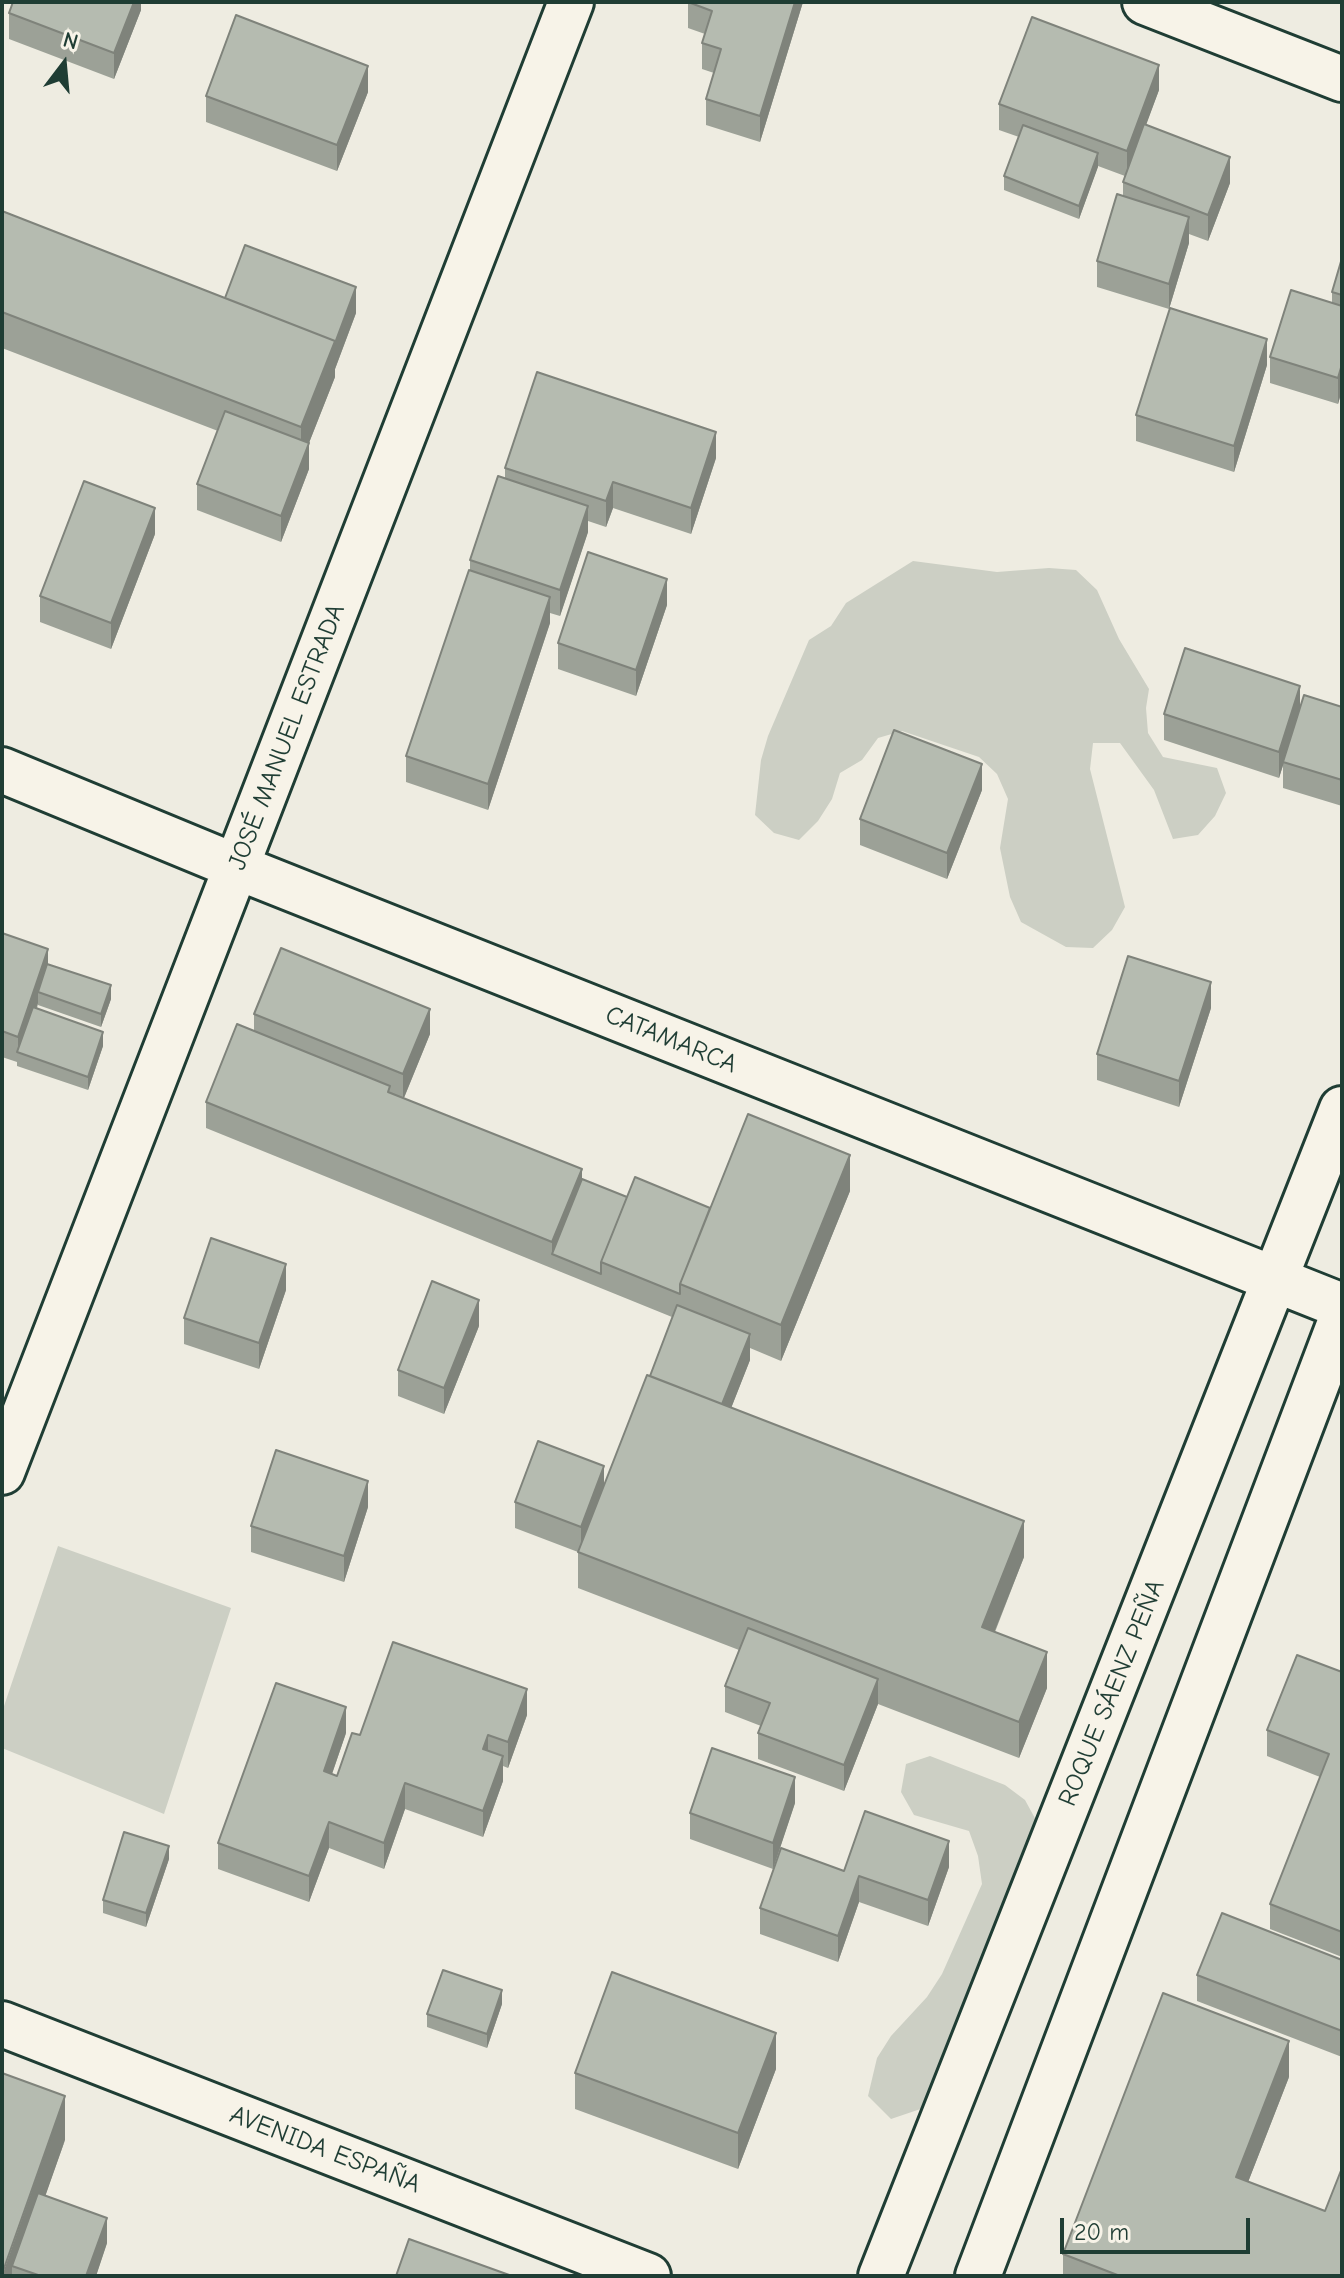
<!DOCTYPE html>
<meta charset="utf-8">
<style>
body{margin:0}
#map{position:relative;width:1344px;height:2278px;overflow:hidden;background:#eeece1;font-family:"Comic Neue",sans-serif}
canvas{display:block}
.frame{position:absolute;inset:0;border:4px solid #1f3d34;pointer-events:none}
.north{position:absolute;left:24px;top:24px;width:80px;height:80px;-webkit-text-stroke:6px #f7f3e8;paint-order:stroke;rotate:16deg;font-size:22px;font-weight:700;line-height:32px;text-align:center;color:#1f3d34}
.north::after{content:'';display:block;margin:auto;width:28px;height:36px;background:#1f3d34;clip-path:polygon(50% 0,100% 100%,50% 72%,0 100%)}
.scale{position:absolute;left:1060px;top:2218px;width:190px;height:36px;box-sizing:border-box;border:4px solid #1f3d34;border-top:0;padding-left:10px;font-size:24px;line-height:28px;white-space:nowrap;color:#1f3d34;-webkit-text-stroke:6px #f7f3e8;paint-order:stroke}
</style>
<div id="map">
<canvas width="1344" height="2278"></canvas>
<div class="frame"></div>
<div class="north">N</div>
<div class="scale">20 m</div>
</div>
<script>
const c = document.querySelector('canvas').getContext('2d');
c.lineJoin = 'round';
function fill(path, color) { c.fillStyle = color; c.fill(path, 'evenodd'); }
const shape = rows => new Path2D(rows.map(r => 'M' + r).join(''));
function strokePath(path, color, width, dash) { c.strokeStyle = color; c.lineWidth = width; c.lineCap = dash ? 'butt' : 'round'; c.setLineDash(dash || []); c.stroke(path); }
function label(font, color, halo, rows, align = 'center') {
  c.font = font + ' "Comic Neue",sans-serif'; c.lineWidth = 8; c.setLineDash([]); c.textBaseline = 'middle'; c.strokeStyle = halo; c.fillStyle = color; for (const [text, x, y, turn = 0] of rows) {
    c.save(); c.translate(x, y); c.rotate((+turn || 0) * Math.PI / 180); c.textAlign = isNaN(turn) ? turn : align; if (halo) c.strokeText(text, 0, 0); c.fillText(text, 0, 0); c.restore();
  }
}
fill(shape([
 [913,561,997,572,1049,568,1076,570,1097,590,1119,639,1149,689,1146,708,1148,733,1163,757,1217,768,1226,793,1215,816,1198,835,1173,839,1154,790,1120,743,1093,743,1090,769,1125,907,1112,930,1093,948,1066,947,1021,922,1010,897,1000,848,1008,799,997,774,979,757,902,731,878,738,862,760,840,773,832,799,818,821,799,840,774,833,755,815,761,760,768,736,809,640,831,626,846,603],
 [58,1546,231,1608,164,1814,2,1748,2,1712],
 [930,1756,1005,1785,1025,1800,1037,1822,950,2099,891,2119,868,2096,877,2058,891,2036,927,1997,942,1974,982,1884,978,1856,969,1831,914,1815,901,1792,906,1764]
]), '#cccfc4');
const street = shape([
 [1145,2,1342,79],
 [2,770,237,867,1342,1306],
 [2,1472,571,2],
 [881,2276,1342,1109],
 [978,2276,1342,1317]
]);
const secondary = shape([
 [2,2024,648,2276]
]);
strokePath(street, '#1f3d34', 50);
strokePath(secondary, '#1f3d34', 50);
strokePath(street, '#f7f3e8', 44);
strokePath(secondary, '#f7f3e8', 44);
fill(shape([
 [141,2,141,10,114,79,9,39,9,13],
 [688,2,803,2,760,142,706,125,706,99,714,73,702,69,702,43,705,34,688,28],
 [1159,90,1146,124,1230,183,1208,241,1189,234,1189,243,1169,309,1097,287,1097,261,1123,196,1123,182,1125,176,1098,166,1079,219,1004,190,1004,176,1019,137,999,130,999,104],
 [368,92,337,171,206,122,206,96],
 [2,211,225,298,356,313,335,369,335,377,309,443,309,469,281,542,197,510,197,484,218,431,2,348],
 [1342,258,1342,390,1338,404,1270,383,1270,357,1332,303,1332,292],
 [1267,365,1234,472,1136,441,1136,415],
 [716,458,691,534,613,508,606,527,588,521,588,532,560,616,550,613,550,623,488,810,406,782,406,756,470,570,470,560,505,478,505,468],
 [155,534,111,649,40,622,40,596],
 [667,605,636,696,558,669,558,643],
 [1342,707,1342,806,1283,788,1283,765,1279,778,1164,740,1164,714],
 [982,790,947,879,860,845,860,819],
 [2,933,48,964,111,999,101,1027,38,1005,38,1003,37,1009,103,1046,88,1090,17,1066,17,1062,2,1057],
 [1211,1008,1179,1107,1097,1080,1097,1054],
 [254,1014,430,1034,404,1098,582,1181,627,1197,710,1208,850,1191,781,1361,750,1348,750,1360,731,1408,1024,1557,995,1632,1047,1688,1019,1758,878,1704,844,1791,758,1759,758,1733,761,1726,725,1712,725,1686,739,1650,578,1588,578,1552,515,1528,515,1502,604,1486,650,1376,672,1317,206,1128,206,1102,254,1031],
 [286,1290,259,1369,184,1344,184,1318],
 [479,1326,444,1414,398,1396,398,1370],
 [368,1507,344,1582,251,1552,251,1526],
 [1342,1672,1342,1957,1270,1929,1270,1904,1320,1777,1267,1756,1267,1730],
 [527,1715,508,1768,503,1766,503,1781,483,1837,405,1809,384,1869,329,1848,309,1902,218,1869,218,1843,346,1733,332,1774,337,1776,360,1735],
 [795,1803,773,1869,690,1839,690,1813],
 [169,1859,146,1927,103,1913,103,1900],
 [949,1867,928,1926,859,1902,838,1962,760,1934,760,1908,844,1871],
 [1342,1960,1342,2057,1197,2001,1197,1975],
 [502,2004,487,2048,427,2027,427,2014],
 [776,2069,738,2169,575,2109,575,2073],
 [1289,2077,1248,2182,1325,2211,1342,2276,1063,2276,1063,2254],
 [65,2140,45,2196,107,2243,96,2276,2,2276]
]), '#9ca197');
fill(shape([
 [134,2,141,2,141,10,114,79,114,53],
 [795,2,803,2,760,142,760,116],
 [1159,65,1159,90,1127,177,1127,151],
 [368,66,368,92,337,171,337,145],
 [1098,153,1098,167,1079,219,1079,206],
 [1230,157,1230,183,1208,241,1208,215],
 [1189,217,1189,243,1169,309,1169,284],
 [356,287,356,313,335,369,335,377,301,463,301,427],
 [1267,339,1267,365,1234,472,1234,446],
 [1342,364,1342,390,1338,404,1338,378],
 [716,432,716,458,691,534,691,508],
 [309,443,309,469,281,542,281,516],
 [613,482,613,508,606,527,606,501],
 [588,506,588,532,560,616,560,590],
 [155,508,155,534,111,649,111,623],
 [667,579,667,605,636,696,636,670],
 [550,597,550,623,488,810,488,784],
 [1300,686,1300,712,1279,778,1279,752],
 [982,764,982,790,947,879,947,853],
 [48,949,48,975,38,992,38,1003,21,1053,18,1052,18,1037],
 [1211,982,1211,1008,1179,1107,1179,1081],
 [111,985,111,999,101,1027,101,1014],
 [430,1009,430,1034,403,1100,403,1074],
 [103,1032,103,1046,88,1090,88,1077],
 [850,1155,850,1191,781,1361,781,1325],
 [582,1169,582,1195,552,1254,552,1242],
 [286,1264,286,1290,259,1369,259,1343],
 [479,1300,479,1326,444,1414,444,1388],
 [750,1334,750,1360,719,1439,719,1413],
 [604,1466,604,1492,581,1553,581,1527],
 [368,1481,368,1507,344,1582,344,1556],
 [1024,1521,1024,1557,982,1663,982,1627],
 [1047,1652,1047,1688,1019,1758,1019,1722],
 [878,1679,878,1704,844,1791,844,1765],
 [527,1689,527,1715,508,1768,508,1742],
 [346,1707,346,1733,324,1797,324,1771],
 [488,1735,488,1761,483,1749],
 [503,1756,503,1781,483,1837,483,1811],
 [795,1777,795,1803,773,1869,773,1843],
 [405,1783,405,1809,384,1869,384,1843],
 [329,1822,329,1848,309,1902,309,1876],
 [949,1841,949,1867,928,1926,928,1900],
 [169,1846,169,1859,146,1927,146,1913],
 [859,1876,859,1902,838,1962,838,1936],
 [502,1990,502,2004,487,2048,487,2034],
 [776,2033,776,2069,738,2169,738,2133],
 [1289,2041,1289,2077,1236,2213,1236,2177],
 [65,2096,65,2140,20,2268,12,2266,12,2276,2,2276],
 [107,2218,107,2243,96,2276,86,2276]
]), '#7f837b');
const building = shape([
 [13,2,134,2,114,53,9,13,13,2],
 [688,2,795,2,760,116,706,99,721,49,702,43,712,11,688,2],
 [236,15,368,66,337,145,206,96,236,15],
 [1032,17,1159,65,1127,151,999,104,1032,17],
 [1144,124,1230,157,1208,215,1123,182,1144,124],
 [1023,125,1098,153,1079,206,1004,176,1023,125],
 [1117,194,1189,217,1169,284,1097,261,1117,194],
 [2,211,335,341,301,427,2,312,2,211],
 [245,245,356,287,335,343,335,341,225,298,245,245],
 [1342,258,1342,295,1332,292,1342,258],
 [1291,290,1342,306,1342,364,1338,378,1270,357,1291,290],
 [1170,308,1267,339,1234,446,1136,415,1170,308],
 [537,372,716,432,691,508,613,482,606,501,505,468,537,372],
 [225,411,309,443,281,516,197,484,225,411],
 [498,476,588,506,560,590,470,560,498,476],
 [84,481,155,508,111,623,40,596,84,481],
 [588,552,667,579,636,670,558,643,588,552],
 [469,570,550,597,488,784,406,756,469,570],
 [1185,648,1300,686,1279,752,1164,714,1185,648],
 [1304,695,1342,707,1342,780,1283,762,1304,695],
 [894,730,982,764,947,853,860,819,894,730],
 [2,933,48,949,18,1037,2,1031,2,933],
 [281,948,430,1009,403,1074,254,1014,281,948],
 [1128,956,1211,982,1179,1081,1097,1054,1128,956],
 [47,964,111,985,101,1014,38,992,47,964],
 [33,1007,103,1032,88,1077,17,1052,33,1007],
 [237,1024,390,1086,388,1092,582,1169,552,1242,206,1102,237,1024],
 [748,1114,850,1155,781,1325,680,1284,748,1114],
 [635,1177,710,1208,680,1284,680,1294,601,1262,635,1177],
 [582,1179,627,1197,601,1262,601,1274,552,1254,582,1179],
 [211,1238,286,1264,259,1343,184,1318,211,1238],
 [432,1281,479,1300,444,1388,398,1370,432,1281],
 [677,1305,750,1334,722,1404,650,1376,677,1305],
 [647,1375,1024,1521,982,1627,1047,1652,1019,1722,578,1552,647,1375],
 [538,1441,604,1466,581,1527,515,1502,538,1441],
 [276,1450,368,1481,344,1556,251,1526,276,1450],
 [748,1628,878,1679,844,1765,758,1733,770,1703,725,1686,748,1628],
 [393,1642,527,1689,508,1742,488,1735,483,1749,503,1756,483,1811,405,1783,384,1843,329,1822,309,1876,218,1843,276,1683,346,1707,324,1771,337,1776,352,1733,360,1735,393,1642],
 [1297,1655,1342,1672,1342,1932,1270,1904,1329,1754,1267,1730,1297,1655],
 [712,1748,795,1777,773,1843,690,1813,712,1748],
 [865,1811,949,1841,928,1900,859,1876,838,1936,760,1908,781,1848,844,1871,865,1811],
 [124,1832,169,1846,146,1913,103,1900,124,1832],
 [1222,1913,1342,1960,1342,2031,1197,1975,1222,1913],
 [443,1970,502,1990,487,2034,427,2014,443,1970],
 [612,1972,776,2033,738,2133,575,2073,612,1972],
 [1163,1993,1289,2041,1236,2177,1325,2211,1342,2168,1342,2276,1120,2276,1063,2254,1163,1993],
 [2,2073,65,2096,2,2274,2,2073],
 [38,2193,107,2218,86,2276,41,2276,12,2266,38,2193],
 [409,2239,512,2276,396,2276,409,2239]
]);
fill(building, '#b5bbb0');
strokePath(building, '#7f837b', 2);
label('26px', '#1f3d34', '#f7f3e8', [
 ["JOSÉ MANUEL ESTRADA",287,737,-69],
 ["CATAMARCA",671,1040,22],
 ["ROQUE SÁENZ PEÑA",1112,1693,-68],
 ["AVENIDA ESPAÑA",325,2150,21]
]);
</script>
